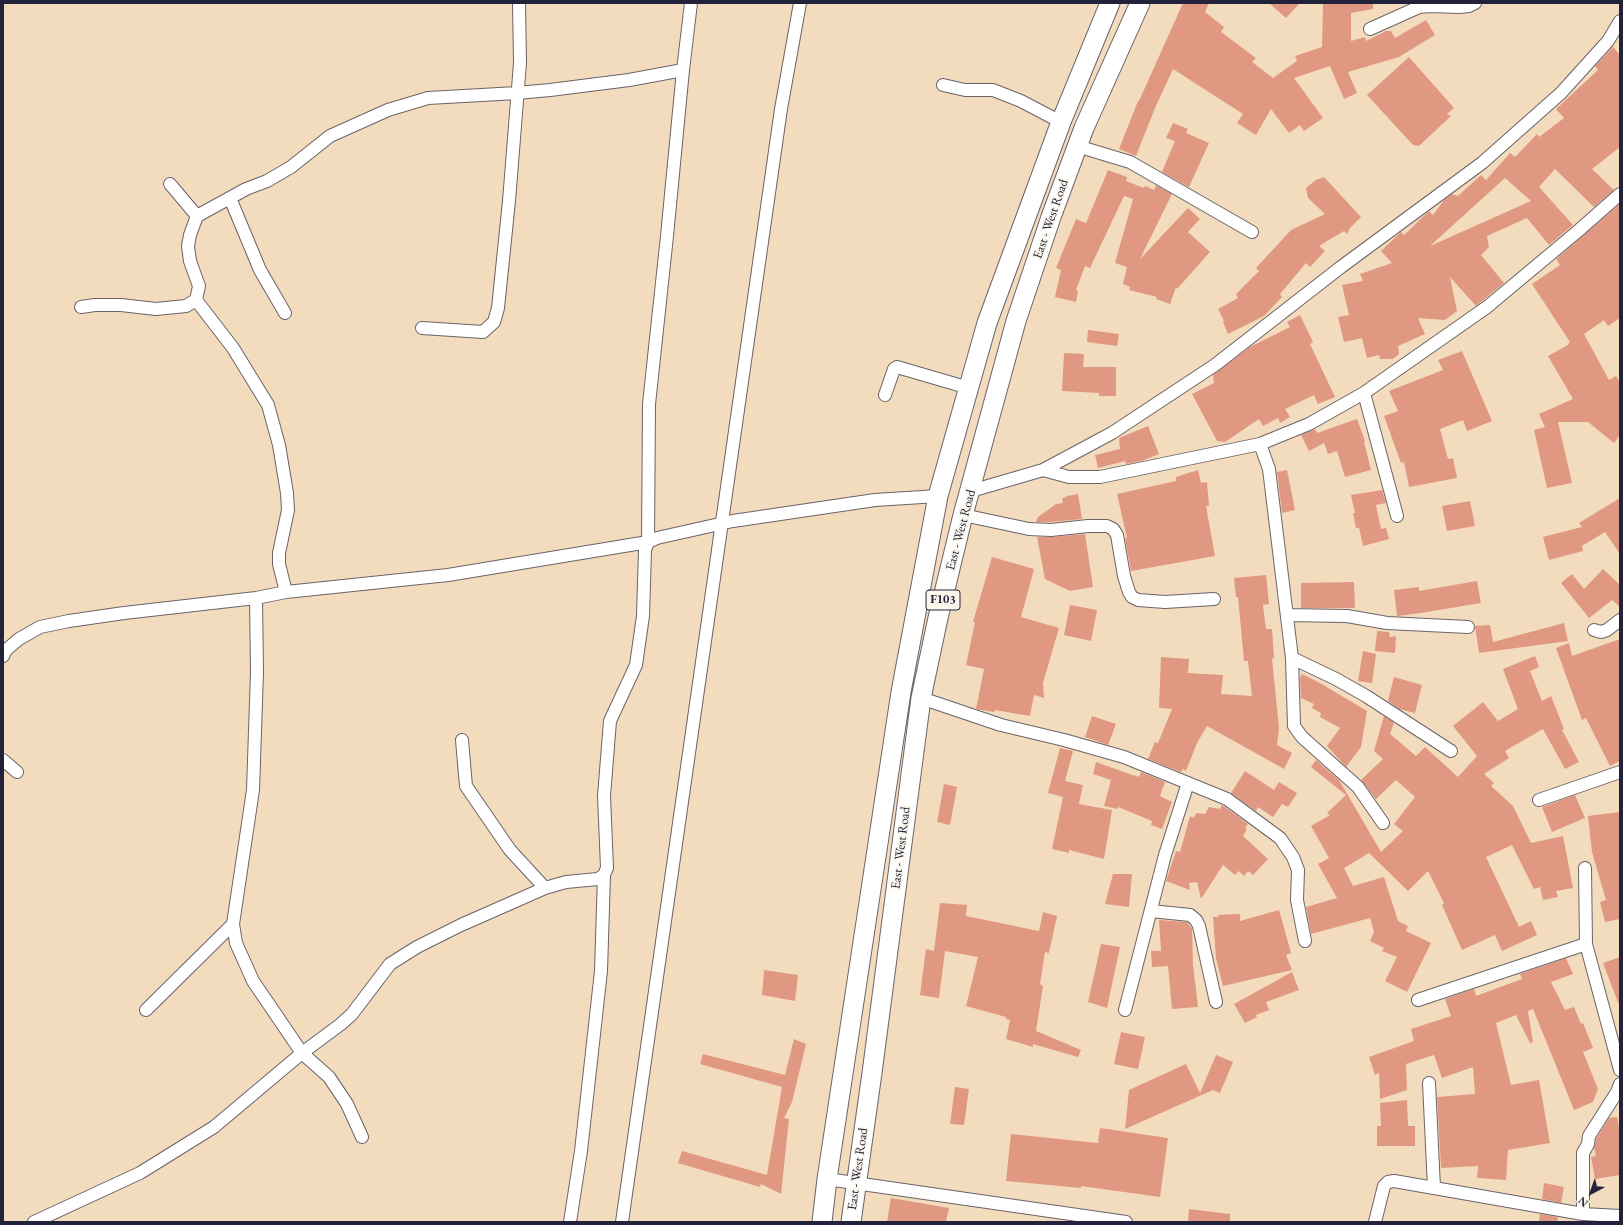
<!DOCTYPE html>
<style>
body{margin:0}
#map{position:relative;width:1623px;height:1225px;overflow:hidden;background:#f3dcbd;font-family:"EB Garamond",serif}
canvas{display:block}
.frame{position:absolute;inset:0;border:4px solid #22223b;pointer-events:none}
.north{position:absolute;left:1571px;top:1173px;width:40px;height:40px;-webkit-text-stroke:3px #fbf7ec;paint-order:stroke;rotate:221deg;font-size:11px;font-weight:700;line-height:16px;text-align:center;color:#22223b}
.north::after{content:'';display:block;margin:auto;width:14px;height:18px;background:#22223b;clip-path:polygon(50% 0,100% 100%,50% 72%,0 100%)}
</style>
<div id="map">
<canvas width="1623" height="1225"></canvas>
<div class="frame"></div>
<div class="north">N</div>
</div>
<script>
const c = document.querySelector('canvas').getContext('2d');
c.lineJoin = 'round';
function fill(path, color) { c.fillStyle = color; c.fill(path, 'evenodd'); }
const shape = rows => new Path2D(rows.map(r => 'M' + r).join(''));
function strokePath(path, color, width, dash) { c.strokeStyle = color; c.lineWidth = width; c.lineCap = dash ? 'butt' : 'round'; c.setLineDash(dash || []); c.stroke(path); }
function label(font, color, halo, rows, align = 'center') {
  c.font = font + ' "EB Garamond",serif'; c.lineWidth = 3.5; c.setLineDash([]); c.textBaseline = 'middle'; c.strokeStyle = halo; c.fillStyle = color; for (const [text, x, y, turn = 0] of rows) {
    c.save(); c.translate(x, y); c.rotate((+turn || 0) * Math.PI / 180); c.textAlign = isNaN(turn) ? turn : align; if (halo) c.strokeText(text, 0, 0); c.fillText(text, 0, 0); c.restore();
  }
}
fill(shape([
 [1183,3,1209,3,1205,12,1224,27,1221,32,1256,58,1252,62,1273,78,1297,61,1295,56,1322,47,1323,3,1373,3,1373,9,1351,13,1351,41,1365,37,1366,41,1386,31,1391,31,1395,38,1426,20,1435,35,1399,57,1348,72,1357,93,1344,99,1330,66,1294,78,1323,118,1304,131,1300,125,1289,133,1271,109,1256,135,1237,123,1243,114,1173,69,1155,108,1136,156,1119,149,1138,101,1139,101],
 [1269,3,1300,3,1286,18],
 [1613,47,1620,55,1620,147,1592,169,1614,190,1594,207,1555,169,1539,187,1573,225,1549,245,1527,218,1487,236,1489,247,1481,255,1504,283,1482,301,1476,306,1450,277,1457,311,1445,320,1418,318,1425,334,1398,346,1399,354,1393,359,1380,359,1379,355,1367,358,1362,338,1344,342,1338,317,1349,315,1342,285,1363,281,1360,274,1392,263,1381,251,1401,232,1404,235,1429,211,1433,215,1444,200,1452,194,1458,196,1481,175,1486,180,1510,153,1515,157,1537,134,1539,137,1564,118,1556,109,1598,70,1595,66],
 [1505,178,1531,201,1430,246,1473,207],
 [1409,57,1454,108,1447,114,1451,116,1419,146,1413,145,1367,95],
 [1173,123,1188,129,1186,133,1209,143,1189,187,1162,172,1175,141,1166,138],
 [1108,170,1127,177,1126,181,1144,188,1145,186,1154,190,1156,185,1172,194,1140,259,1188,208,1200,219,1188,232,1210,252,1177,289,1176,287,1170,304,1156,299,1157,297,1129,290,1130,287,1123,284,1127,267,1115,263,1133,199,1124,196,1090,268,1085,266,1076,290,1078,291,1076,302,1055,297,1061,270,1056,268,1076,219,1086,223],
 [1324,177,1361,217,1350,228,1347,234,1344,231,1319,246,1325,251,1310,267,1306,263,1280,294,1282,297,1264,316,1228,334,1223,322,1224,321,1218,309,1238,298,1236,294,1259,271,1256,268,1291,230,1325,214,1308,198,1306,188,1316,180],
 [1620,204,1620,318,1608,326,1604,320,1584,334,1609,380,1616,376,1620,382,1620,435,1614,443,1588,422,1558,422,1572,483,1547,488,1534,430,1545,427,1539,414,1573,399,1548,356,1568,345,1568,344,1570,342,1532,284,1560,265,1556,259],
 [1300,315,1313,342,1310,344,1335,397,1318,404,1314,395,1285,409,1290,417,1280,423,1278,418,1263,426,1259,419,1225,442,1217,441,1192,394,1214,383,1213,375,1250,347,1290,327,1287,322],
 [1088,330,1119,334,1117,346,1087,342],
 [1462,351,1492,421,1467,431,1463,420,1440,429,1448,459,1453,458,1457,478,1409,487,1404,462,1401,463,1384,416,1398,411,1389,391,1443,370,1438,360],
 [1064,353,1084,354,1083,367,1116,367,1116,396,1099,396,1099,393,1062,391],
 [1357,419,1365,441,1364,442,1371,470,1345,477,1337,451,1328,454,1324,443,1309,451,1301,435,1315,429,1317,433],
 [1148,426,1159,454,1141,461,1126,464,1125,461,1098,468,1095,455,1120,449,1119,438],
 [1198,470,1201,483,1207,482,1209,506,1206,506,1215,556,1131,571,1125,538,1127,538,1117,494,1176,481,1176,477],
 [1287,470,1295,510,1282,513,1277,472],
 [1382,490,1386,503,1376,505,1381,529,1386,528,1389,539,1363,546,1359,528,1356,528,1353,513,1355,513,1351,495],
 [1078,494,1082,519,1051,522,1036,522,1038,517,1056,504,1063,503,1062,499,1067,496],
 [1620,498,1620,554,1605,532,1582,546,1583,551,1549,560,1543,537,1582,527,1579,523],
 [1470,501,1475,526,1447,531,1442,506],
 [1085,534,1093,587,1070,591,1045,579,1037,537,1052,537],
 [992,557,1034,569,1021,617,1059,628,1043,683,1044,698,1034,695,1030,716,995,710,994,712,976,709,984,669,966,665,975,622,973,622],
 [1603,569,1620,585,1620,607,1612,600,1589,618,1561,583,1572,574,1584,589],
 [1266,575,1269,604,1263,605,1266,629,1272,629,1273,643,1274,658,1272,659,1279,728,1277,745,1292,753,1284,769,1207,726,1197,743,1186,771,1183,769,1181,772,1148,759,1155,742,1158,743,1172,709,1159,708,1161,657,1189,659,1188,673,1223,675,1221,694,1252,696,1248,661,1244,661,1238,597,1236,597,1234,578],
 [1477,581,1481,603,1421,613,1397,616,1394,590,1419,587,1419,591],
 [1354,582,1355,608,1301,608,1301,583],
 [1070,605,1097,610,1091,641,1064,635],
 [1564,623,1568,641,1479,653,1475,626,1490,625,1493,642],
 [1377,631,1389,632,1390,637,1396,636,1395,653,1375,651],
 [1620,639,1620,761,1610,766,1586,718,1582,720,1556,648,1569,643,1572,656],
 [1363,651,1376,654,1372,683,1358,681],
 [1535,656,1539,667,1530,671,1542,701,1551,696,1564,729,1562,730,1579,762,1565,769,1543,729,1505,751,1509,758,1484,774,1494,783,1491,786,1513,806,1531,843,1563,836,1573,888,1556,891,1558,897,1543,900,1540,887,1534,889,1512,845,1486,857,1519,927,1531,921,1537,935,1502,951,1495,935,1462,950,1442,905,1444,903,1428,871,1408,891,1369,853,1344,868,1353,886,1384,877,1398,921,1408,926,1406,931,1431,943,1407,992,1385,981,1397,957,1382,951,1384,948,1370,941,1374,932,1370,918,1311,934,1306,907,1337,898,1318,864,1329,858,1311,826,1330,815,1327,813,1346,795,1311,767,1316,760,1339,780,1381,852,1403,831,1394,824,1415,797,1396,780,1376,799,1361,780,1383,759,1374,751,1384,716,1394,723,1390,734,1416,756,1425,747,1458,777,1477,756,1453,726,1483,702,1498,721,1518,709,1503,669],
 [1302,674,1320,683,1367,711,1361,747,1346,767,1327,746,1340,728,1320,717,1321,713,1312,708,1314,704,1301,698,1300,678],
 [1394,677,1422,685,1415,713,1399,709,1388,701],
 [1092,716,1116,724,1108,745,1085,737],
 [1060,748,1073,751,1065,781,1083,785,1079,804,1112,810,1104,859,1069,850,1069,853,1052,849,1063,797,1048,793],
 [1096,762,1135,776,1135,775,1139,777,1141,772,1165,782,1160,796,1172,802,1162,829,1151,825,1152,821,1118,807,1118,809,1104,806,1111,780,1093,774],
 [1245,771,1274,790,1279,782,1297,793,1288,807,1282,804,1273,817,1258,807,1256,811,1231,793],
 [944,784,957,787,950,825,937,822],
 [1575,795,1585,818,1552,832,1542,807],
 [1222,805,1248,824,1245,828,1247,829,1243,836,1268,859,1253,875,1248,871,1244,876,1239,871,1235,875,1223,865,1201,899,1197,882,1189,883,1190,890,1166,881,1176,851,1180,852,1190,816,1193,818,1197,813,1205,814,1209,807,1220,809],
 [1620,812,1620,919,1605,922,1600,902,1606,900,1592,852,1588,816],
 [1113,874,1132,874,1129,907,1105,904],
 [940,903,967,905,966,916,1039,931,1043,912,1057,916,1049,953,1045,952,1040,984,1043,986,1036,1031,1081,1050,1078,1057,1033,1044,1033,1047,1006,1039,1010,1020,1006,1019,1006,1017,966,1006,978,957,945,951,939,998,920,995,926,949,934,951],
 [1279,910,1291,953,1286,955,1292,970,1223,986,1216,958,1213,917,1219,917,1217,915,1240,914,1240,921],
 [1159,920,1187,922,1192,929,1193,965,1198,1007,1172,1009,1168,966,1152,967,1151,951,1161,951],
 [1101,944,1120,947,1107,1008,1088,1002],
 [1620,957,1620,1005,1619,1005,1603,963],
 [1566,958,1573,974,1551,982,1565,1010,1574,1007,1581,1024,1583,1023,1593,1048,1583,1052,1598,1089,1593,1102,1574,1110,1533,1009,1528,1011,1533,1042,1530,1043,1516,1015,1496,1023,1511,1085,1539,1080,1550,1143,1508,1150,1506,1180,1477,1178,1478,1166,1441,1168,1437,1097,1475,1094,1473,1067,1442,1078,1434,1055,1406,1064,1407,1090,1380,1099,1379,1073,1375,1075,1369,1057,1414,1041,1411,1029,1451,1016,1445,999,1474,989,1476,996,1522,979,1520,974],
 [764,970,798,975,795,1001,762,995],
 [1292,972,1299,990,1266,1002,1269,1010,1256,1015,1257,1017,1245,1023,1234,1004],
 [1121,1032,1145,1037,1138,1069,1114,1064],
 [794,1039,806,1044,792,1102,784,1118,789,1119,781,1194,761,1184,760,1187,678,1163,682,1151,767,1175,782,1087,700,1064,703,1054,785,1075],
 [1216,1055,1233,1062,1220,1093,1213,1090,1125,1129,1129,1090,1186,1064,1200,1093],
 [955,1087,969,1089,964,1125,950,1124],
 [1407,1100,1408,1126,1415,1126,1415,1146,1377,1146,1377,1126,1381,1126,1380,1103],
 [1617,1117,1620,1133,1620,1175,1595,1179,1591,1157,1596,1156,1594,1148,1596,1139,1609,1118],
 [1100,1128,1168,1138,1160,1197,1081,1186,1081,1188,1006,1181,1011,1134,1098,1143],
 [1544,1183,1564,1187,1561,1203,1542,1199],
 [891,1198,949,1208,946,1222,887,1222],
 [1189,1209,1230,1214,1230,1222,1188,1222],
 [1540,1214,1558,1217,1557,1222,1539,1222]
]), '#e19882');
const minor = shape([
 [1370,29,1419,7,1431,6,1459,7,1469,6,1475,3],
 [943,85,965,90,993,90,1021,101,1061,122],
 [1077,146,1130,162,1252,232],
 [170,184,197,216],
 [230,198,260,270,285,313],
 [196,300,233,348,268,405,279,445,287,493,288,510,279,553,279,564,286,592],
 [81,307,95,305,121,305,156,309,186,306,196,300,199,286,190,261,188,246,190,235,197,216,246,189,267,181,291,167,330,136,388,110,428,98,517,93,550,90,629,80,683,70],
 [422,328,483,332,494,322,498,308,509,201,520,63,519,3],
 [1364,393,1397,516],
 [885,395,894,369,897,367,969,388],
 [1260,444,1269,469,1292,658,1294,726,1302,737,1358,787,1383,823],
 [1043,470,1069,477,1100,477,1260,444,1309,424,1364,393,1487,307,1578,231,1620,194],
 [971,491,1043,470,1112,433,1215,365,1341,267,1482,163,1561,93,1608,41,1620,21],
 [963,515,1029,529,1051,530,1088,526,1107,526,1113,529,1117,535,1124,576,1129,592,1132,597,1138,600,1165,602,1214,599],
 [256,598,257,672,253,790,233,924,236,943,253,981,302,1053,329,1077,347,1104,362,1137],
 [1287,615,1347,616,1387,623,1468,627],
 [1594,630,1601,632,1607,630,1620,620],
 [3,656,6,650,19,639,40,627,69,621,124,613,256,598,286,592,448,575,648,542,657,538,733,521,875,500,938,496],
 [1292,658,1336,679,1366,696,1451,751],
 [921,698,1001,725,1064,740,1124,757,1227,799,1280,838,1293,857,1298,870,1297,900,1305,941],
 [462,740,466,786,510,850,545,888],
 [3,760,17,772],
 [1539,800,1620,772],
 [1585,868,1586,944,1620,1070],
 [1151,911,1190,915,1196,920,1199,926,1216,1002],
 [1418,1000,1586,944],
 [146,1010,233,924],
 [1125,1010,1165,855,1188,783],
 [1429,1083,1434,1188],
 [827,1179,1126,1222],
 [1583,1214,1583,1153,1588,1144,1589,1136,1617,1092,1620,1084],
 [34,1222,140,1173,214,1127,302,1053,341,1024,352,1014,390,964,417,947,461,925,545,888,566,882,598,879,604,875],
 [570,1222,581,1151,601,971,604,875,607,868,604,796,610,721,636,665,643,616,645,550,648,542,649,404,667,236,683,70,691,3],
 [622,1222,781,109,800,3],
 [1375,1222,1384,1186,1388,1182,1394,1181,1583,1214,1620,1216]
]);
const primary = shape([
 [822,1222,827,1179,901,692,938,496,987,323,1061,122,1110,3],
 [851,1222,872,1073,921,698,938,618,963,515,1016,321,1051,217,1084,128,1140,3]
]);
strokePath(minor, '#6b6368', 14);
strokePath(primary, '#6b6368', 21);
strokePath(minor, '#fff', 12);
strokePath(primary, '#fff', 19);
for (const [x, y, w] of [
 [943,600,34]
]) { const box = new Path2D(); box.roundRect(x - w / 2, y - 10, w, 20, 3); c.fillStyle = '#fbf7ec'; c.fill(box); strokePath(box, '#22223b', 1); }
label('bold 12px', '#22223b', null, [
 ["F103",943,600]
]);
label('13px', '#22223b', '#fbf7ec', [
 ["East - West Road",1051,219,-71],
 ["East - West Road",961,530,-75],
 ["East - West Road",901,848,-83],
 ["East - West Road",858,1169,-82]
]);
</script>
